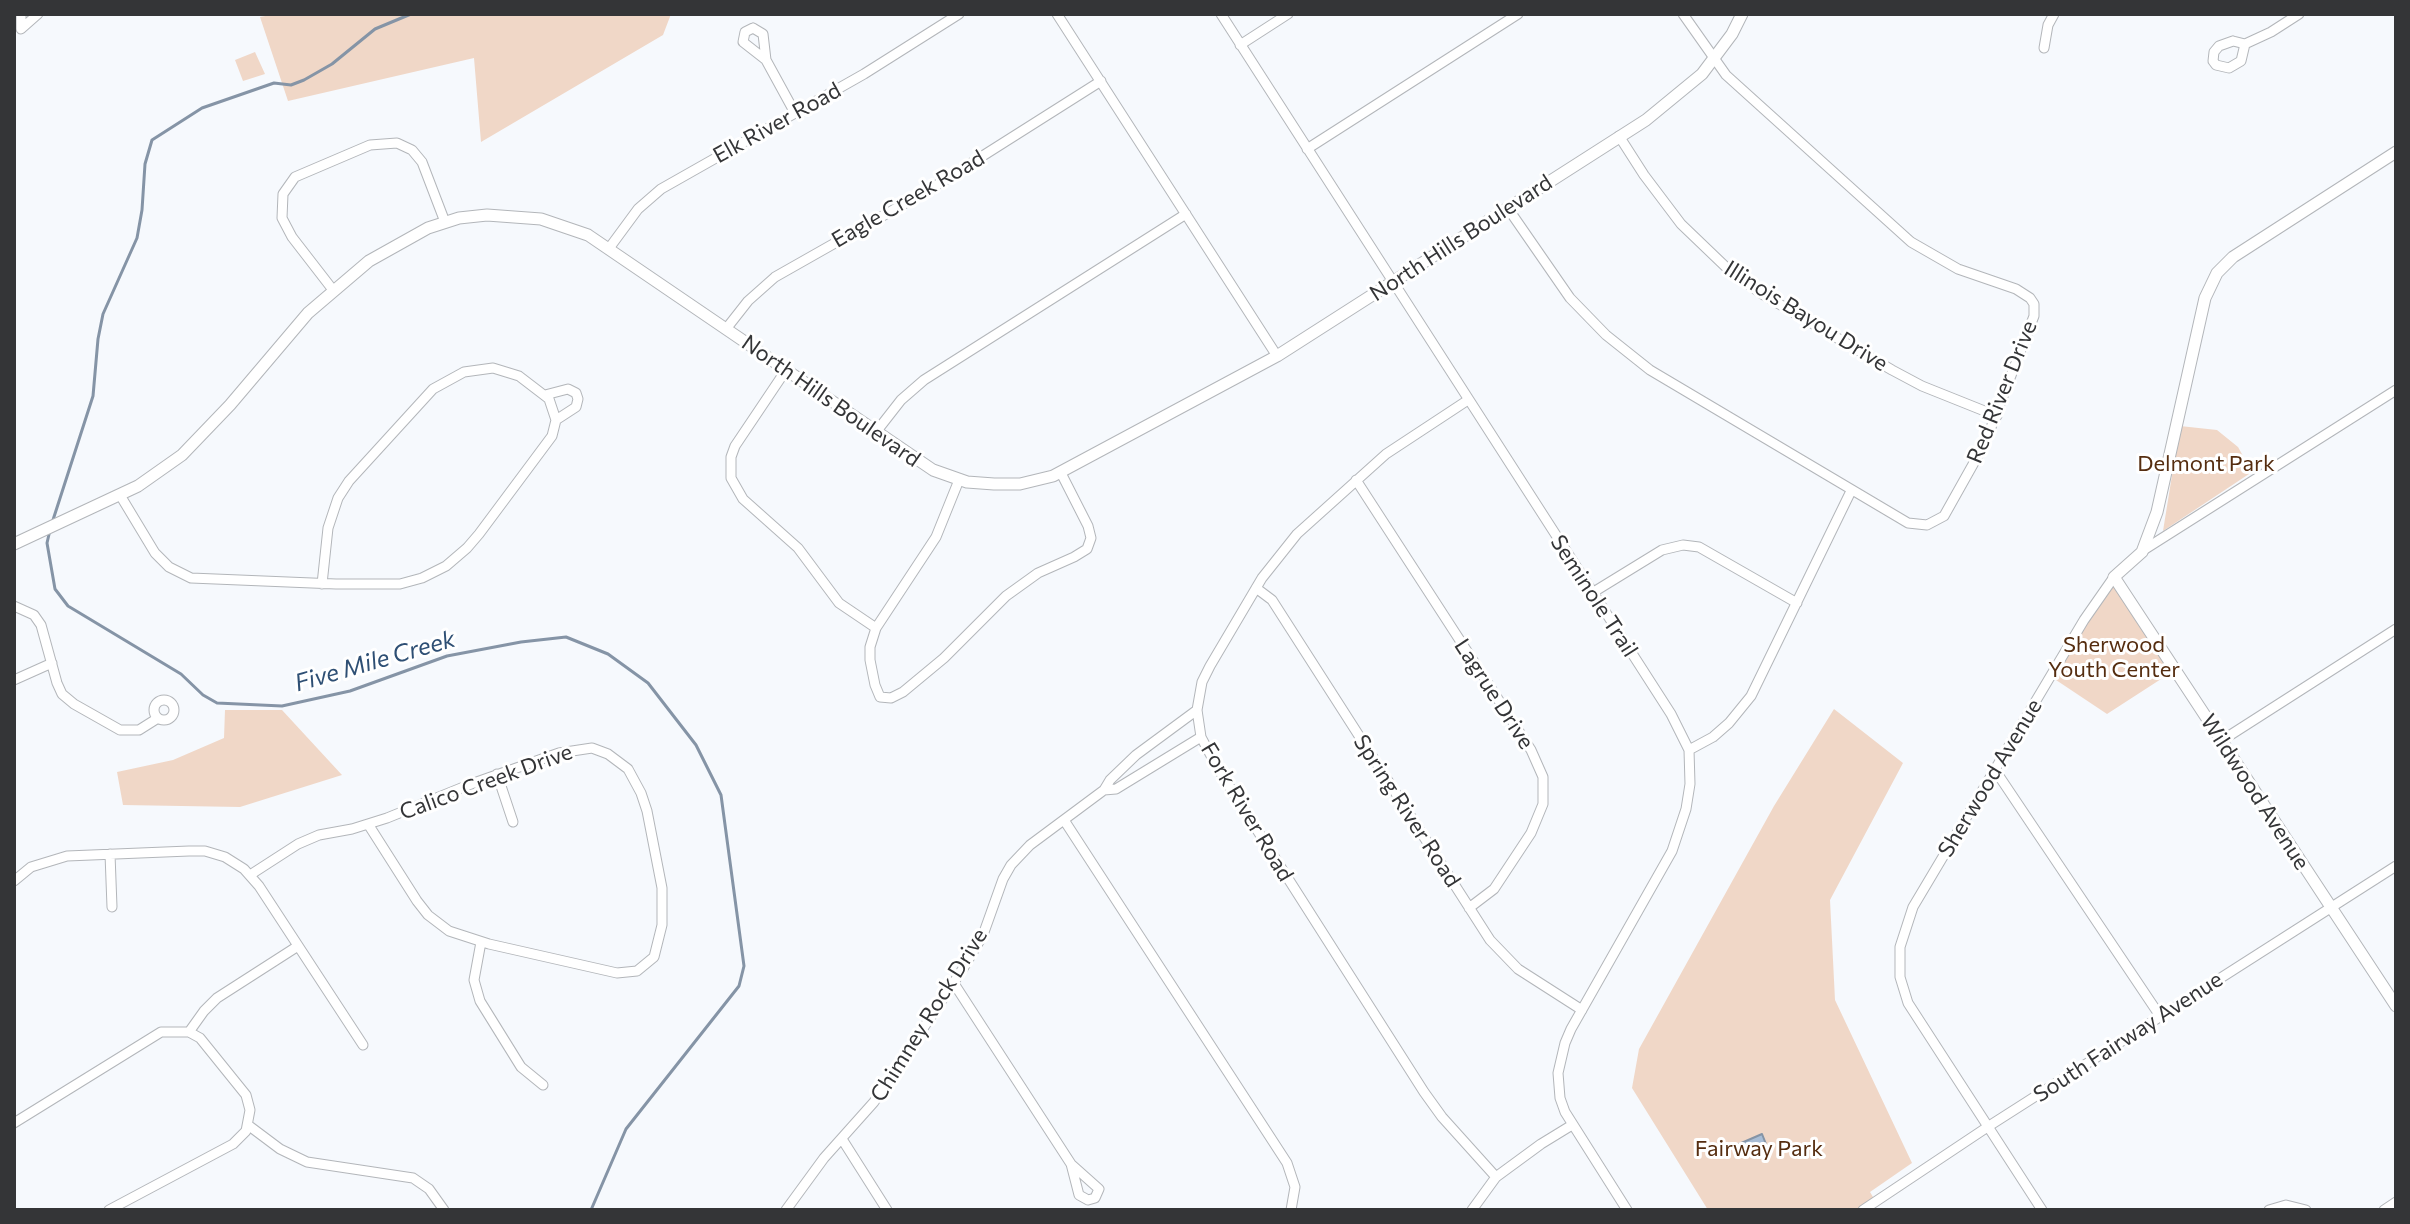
<!DOCTYPE html>
<style>
body{margin:0}
#map{position:relative;width:2410px;height:1224px;overflow:hidden;background:#f6f9fd;font-family:Commissioner,sans-serif}
canvas{display:block}
.frame{position:absolute;inset:0;border:16px solid #343537;pointer-events:none}
</style>
<div id="map">
<canvas width="2410" height="1224"></canvas>
<div class="frame"></div>
</div>
<script>
const c = document.querySelector('canvas').getContext('2d');
c.lineJoin = 'round';
function fill(path, color) { c.fillStyle = color; c.fill(path, 'evenodd'); }
const shape = rows => new Path2D(rows.map(r => 'M' + r).join(''));
function strokePath(path, color, width, dash) { c.strokeStyle = color; c.lineWidth = width; c.lineCap = dash ? 'butt' : 'round'; c.setLineDash(dash || []); c.stroke(path); }
function label(font, color, halo, rows, align = 'center') {
  c.font = font + ' Commissioner,sans-serif'; c.lineWidth = 6; c.setLineDash([]); c.textBaseline = 'middle'; c.strokeStyle = halo; c.fillStyle = color; for (const [text, x, y, turn = 0] of rows) {
    c.save(); c.translate(x, y); c.rotate((+turn || 0) * Math.PI / 180); c.textAlign = isNaN(turn) ? turn : align; if (halo) c.strokeText(text, 0, 0); c.fillText(text, 0, 0); c.restore();
  }
}
fill(shape([
 [276,14,671,14,663,35,481,142,474,58,288,101,260,17],
 [255,52,265,74,243,81,235,60],
 [2180,426,2217,430,2238,447,2252,472,2163,531],
 [2114,577,2175,670,2107,714,2050,676],
 [1834,709,1903,763,1830,900,1835,1000,1912,1163,1870,1192,1876,1202,1862,1210,1708,1210,1632,1088,1639,1049,1774,806],
 [225,710,282,710,342,775,240,807,123,805,117,772,173,760,224,738]
]), '#f0d7c7');
const water = shape([
 [1762,1134,1768,1149,1741,1153,1739,1144,1762,1134]
]);
fill(water, '#a8bdd6');
strokePath(water, '#8594a6', 2);
strokePath(shape([
 [52,523,93,396,98,339,103,314,137,238,142,210,145,164,152,140,202,108,274,83,291,85,304,80,332,64,375,29,411,14],
 [50,530,47,543,55,589,68,606,181,674,203,695,217,703,282,706,350,691,447,656,521,642,566,637,608,654,648,683,696,745,721,795,744,966,739,986,626,1129,591,1210]
]), '#8594a6', 3);
const minor = shape([
 [21,14,21,29,38,14],
 [1057,14,1277,356],
 [1221,14,1671,714,1689,750,1690,784,1686,809,1672,851,1571,1029,1565,1043,1558,1073,1560,1098,1565,1112,1627,1210],
 [753,28,763,34,766,60,743,42,745,32,753,28],
 [2233,41,2245,44,2241,61,2229,68,2216,65,2213,61,2214,52,2219,46,2233,41],
 [2245,44,2271,32,2299,14],
 [1240,45,1288,14],
 [2044,48,2048,25,2054,14],
 [766,60,795,113],
 [1619,136,1644,175,1681,224,1730,271,1762,294,1892,370,1922,386,1997,416],
 [1307,149,1518,14],
 [1507,207,1570,298,1606,335,1650,370,1908,523,1927,525,1944,516,1985,443,2034,316,2034,304,2030,298,2016,289,1958,269,1911,242,1726,75,1683,14],
 [610,247,638,209,661,189,864,74,959,14],
 [333,290,292,237,282,218,283,194,295,177,370,145,397,143,412,150,422,162,445,222],
 [726,329,748,301,775,277,932,188,1101,81],
 [786,370,735,446,731,457,731,478,743,499,798,548,839,603,876,628,870,647,870,660,875,685,880,697,891,698,903,692,944,658,1006,596,1038,573,1074,557,1087,549,1091,538,1088,526,1061,473],
 [545,395,568,389,576,393,578,399,576,407,556,420],
 [1468,400,1386,454,1297,534,1262,578,1210,666,1202,682,1197,710,1201,737,1217,767,1424,1092,1442,1117,1496,1177],
 [876,432,901,400,924,380,1186,214],
 [1356,480,1531,750,1543,777,1543,804,1531,833,1494,889,1469,908],
 [120,495,155,553,169,567,191,578,336,584,400,584,422,578,446,566,467,548,479,534,552,436,556,420,549,399,519,376,493,368,464,372,433,389,349,481,338,498,328,528,322,584],
 [2142,551,2396,390],
 [1256,588,1272,600,1490,940,1518,969,1582,1010],
 [1592,593,1662,550,1683,545,1699,547,1797,603],
 [14,606,34,615,41,625,57,683,62,694,74,704,120,730,139,730,158,718],
 [876,628,936,537,959,480],
 [14,680,52,663],
 '154 710a10 10 0 1 1 20 0a10 10 0 1 1-20 0Z',
 [2221,741,2396,629],
 [1689,750,1713,737,1729,723,1751,696,1851,491],
 [1995,770,2160,1016],
 [497,774,513,822],
 [1104,790,1116,789,1201,737],
 [1064,820,1287,1163,1295,1187,1291,1210],
 [110,854,112,907],
 [250,875,298,844,319,835,352,829,387,818,471,784,559,753,592,748,608,754,628,769,641,793,647,811,662,888,662,925,654,957,637,971,617,973,489,944,449,931,428,915,417,901,368,824],
 [14,881,31,867,67,856,189,851,205,851,225,857,244,869,259,886,363,1045],
 [481,942,474,980,480,1001,521,1067,543,1085],
 [953,982,1071,1164,1099,1189,1095,1198,1088,1200,1079,1195,1071,1164],
 [189,1032,204,1011,217,998,298,946],
 [14,1123,161,1032,189,1032,200,1038,246,1095,250,1110,246,1131,233,1144,109,1210],
 [248,1125,280,1149,307,1162,413,1178,429,1189,444,1210],
 [842,1139,887,1210],
 [786,1210,824,1158,874,1102,964,967,983,935,1003,879,1011,865,1030,845,1104,790,1110,780,1136,755,1197,710],
 [1472,1210,1496,1177,1541,1144,1572,1125],
 [1863,1210,1989,1126,2396,866],
 [2042,1210,1908,1003,1900,977,1900,947,1913,907,2084,620,2114,577],
 [2269,1210,2286,1205,2306,1210],
 [2384,1210,2396,1202]
]);
const tertiary = shape([
 [2396,152,2233,257,2217,273,2205,298,2157,512,2142,552,2114,577,2396,1006],
 [14,544,138,486,182,455,230,405,308,313,369,261,428,228,459,218,487,215,541,219,588,235,933,470,967,482,994,484,1020,484,1053,476,1277,356,1646,120,1702,74,1732,34,1742,14]
]);
strokePath(minor, '#b3b6ba', 11);
strokePath(tertiary, '#b3b6ba', 13);
strokePath(minor, '#fff', 9);
strokePath(tertiary, '#fff', 11);
label('22px', '#343537', '#fff', [
 ["Elk River Road",777,123,-29],
 ["Eagle Creek Road",908,199,-30],
 ["North Hills Boulevard",1461,238,-33],
 ["Illinois Bayou Drive",1806,316,32],
 ["Red River Drive",2002,392,-68],
 ["North Hills Boulevard",831,401,35],
 ["Seminole Trail",1594,596,57],
 ["Lagrue Drive",1494,694,57],
 ["Sherwood Avenue",1990,778,-59],
 ["Calico Creek Drive",486,782,-20],
 ["Wildwood Avenue",2255,792,57],
 ["Spring River Road",1407,811,57],
 ["Fork River Road",1247,812,59],
 ["Chimney Rock Drive",929,1015,-58],
 ["South Fairway Avenue",2128,1037,-33]
]);
label('22px', '#552d10', '#fff', [
 ["Delmont Park",2206,464],
 ["Sherwood",2114,645],
 ["Youth Center",2114,670],
 ["Fairway Park",1759,1149]
]);
label('italic 24px', '#2e4f74', '#fff', [
 ["Five Mile Creek",375,661,-16]
]);
</script>
